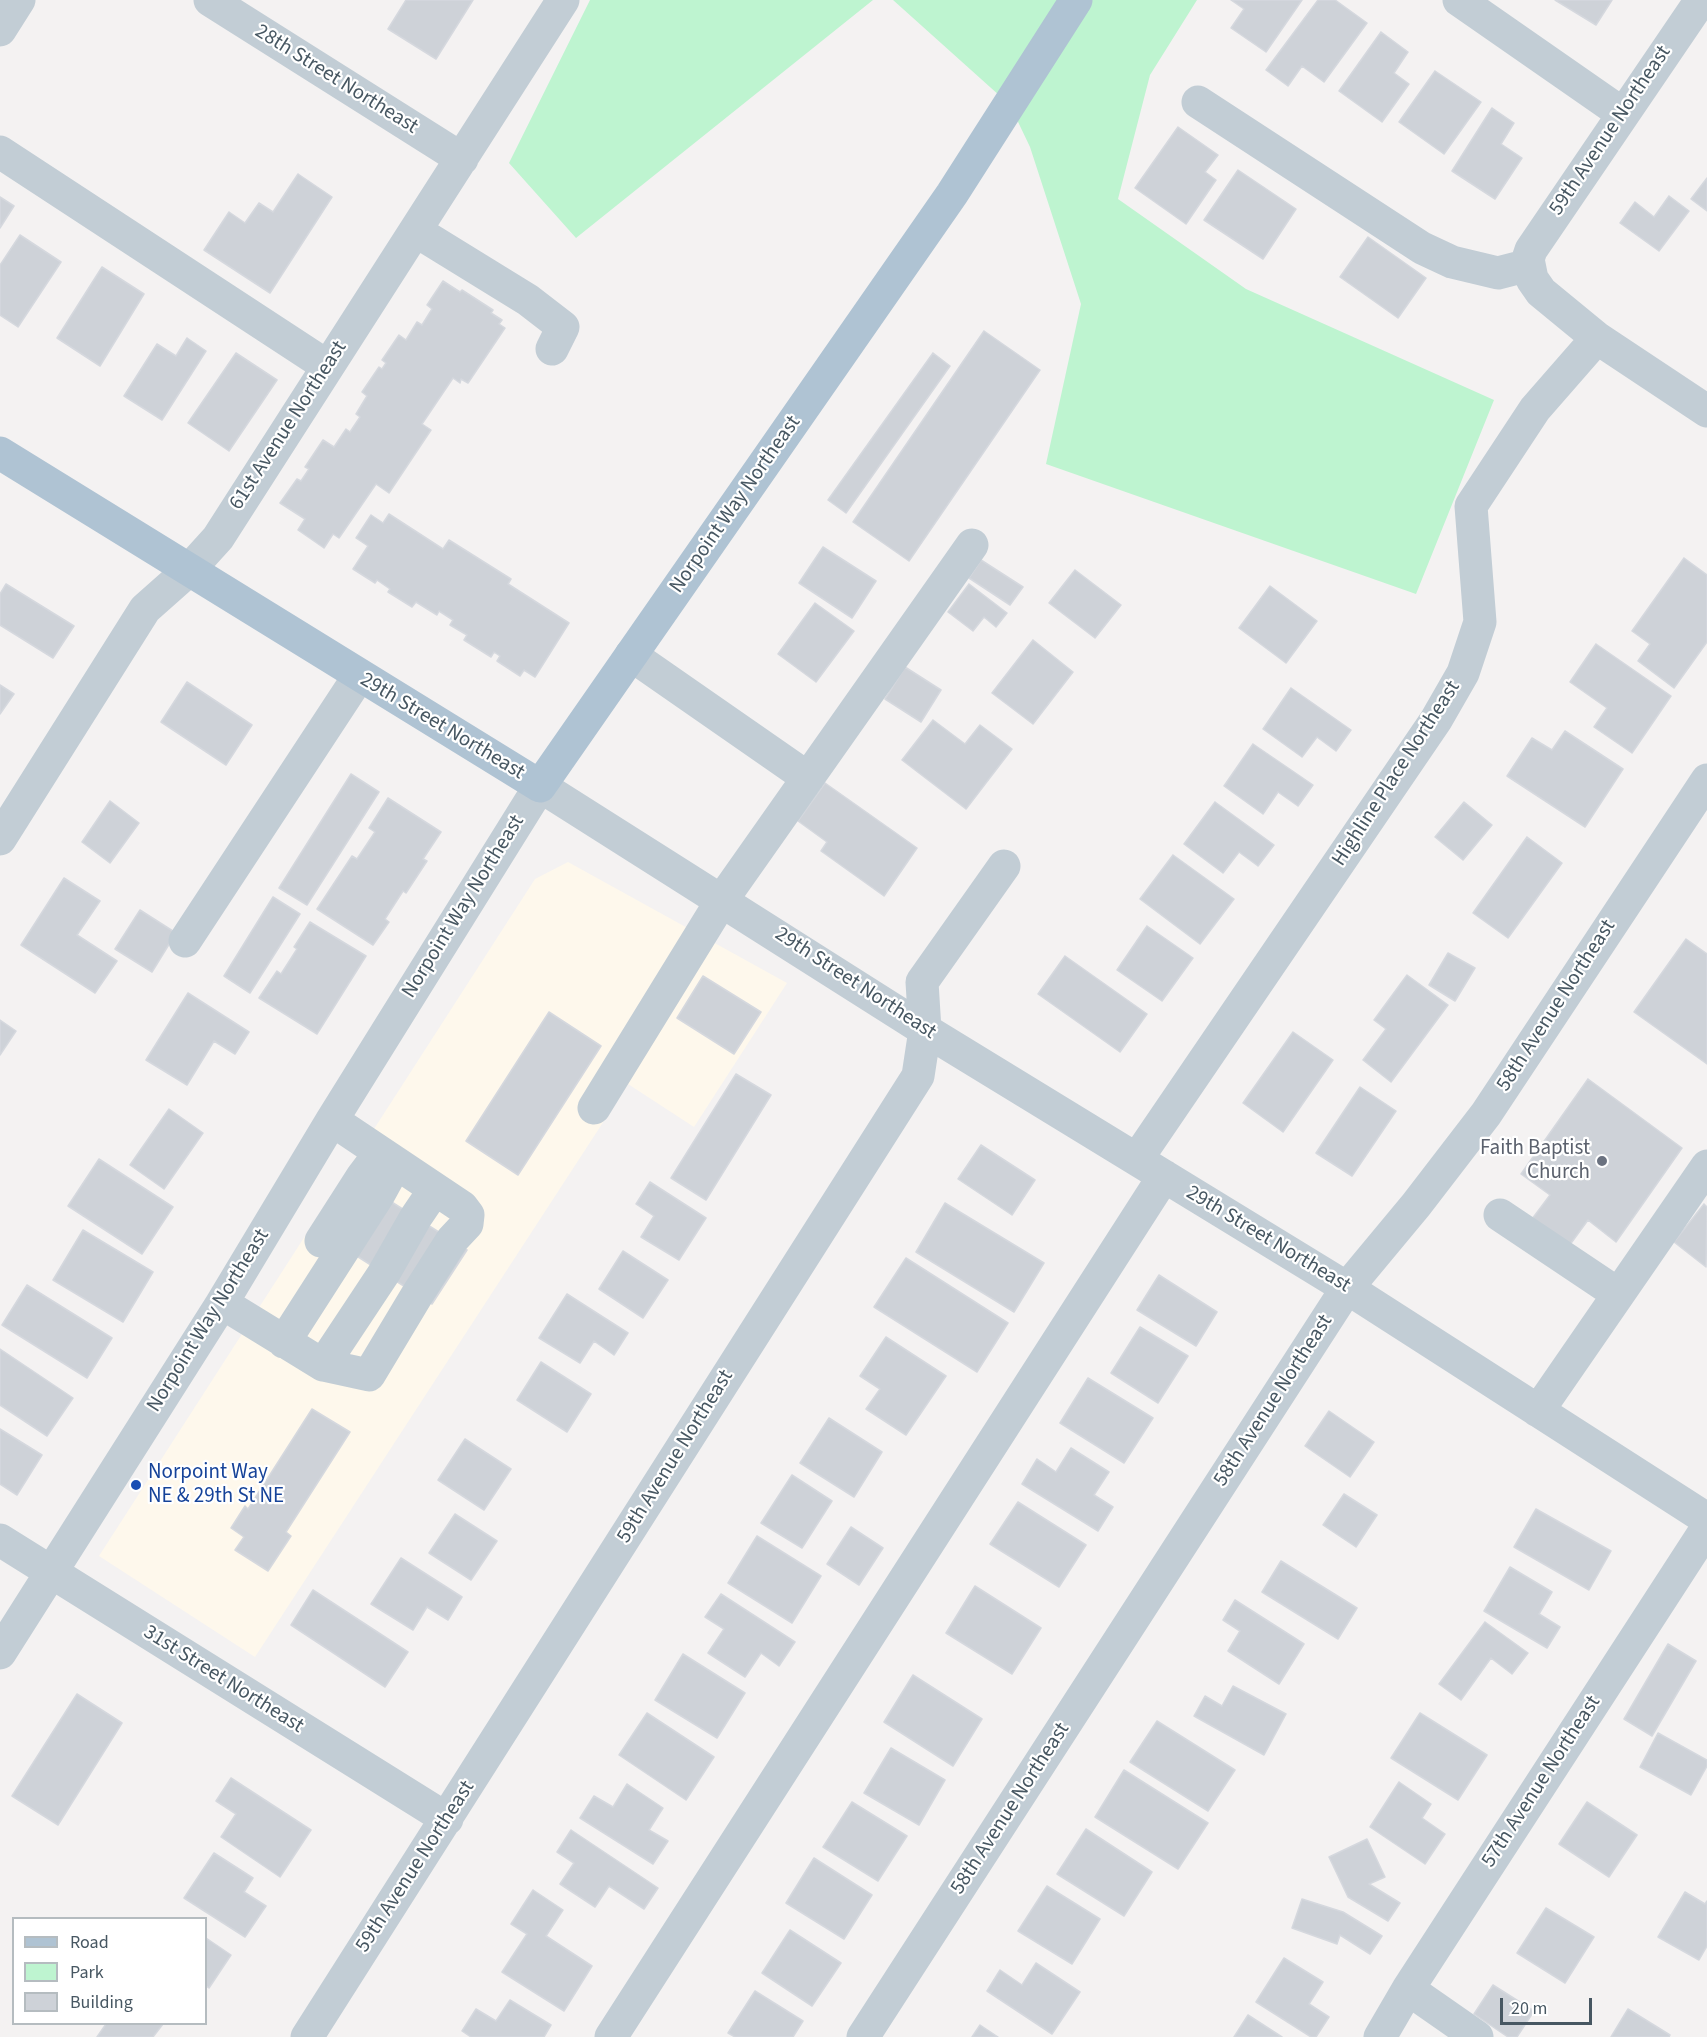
<!DOCTYPE html>
<style>
body{margin:0}
#map{position:relative;width:1707px;height:2037px;overflow:hidden;background:#f4f2f2;font-family:"Source Sans 3",sans-serif}
canvas{display:block}
.legend{position:absolute;left:12px;top:1917px;width:195px;height:108px;box-sizing:border-box;background:#fff;border:2px solid #b5bcc0;margin:0;padding:8px 10px;list-style:none;font-size:18px;color:#475762}
.legend li{display:flex;align-items:center;gap:12px;height:30px}
.legend b{width:30px;border:2px solid #b5bcc0}
.scale{position:absolute;left:1500px;top:1998px;width:92px;height:27px;box-sizing:border-box;border:3px solid #475762;border-top:0;padding-left:8px;font-size:18px;line-height:21px;white-space:nowrap;color:#475762;-webkit-text-stroke:4px #fff;paint-order:stroke}
</style>
<div id="map">
<canvas width="1707" height="2037"></canvas>
<ul class="legend">
<li><b style="height:8px;background:#afc3d3"></b>Road</li>
<li><b style="height:16px;background:#bef4d0"></b>Park</li>
<li><b style="height:16px;background:#ced2d8"></b>Building</li>
</ul>
<div class="scale">20 m</div>
</div>
<script>
const c = document.querySelector('canvas').getContext('2d');
c.lineJoin = 'round';
function fill(path, color) { c.fillStyle = color; c.fill(path, 'evenodd'); }
const shape = rows => new Path2D(rows.map(r => 'M' + r).join(''));
function strokePath(path, color, width, dash) { c.strokeStyle = color; c.lineWidth = width; c.lineCap = dash ? 'butt' : 'round'; c.setLineDash(dash || []); c.stroke(path); }
function label(font, color, halo, rows, align = 'center') {
  c.font = font + ' "Source Sans 3",sans-serif'; c.lineWidth = 4.5; c.setLineDash([]); c.textBaseline = 'middle'; c.strokeStyle = halo; c.fillStyle = color; for (const [text, x, y, turn = 0] of rows) {
    c.save(); c.translate(x, y); c.rotate((+turn || 0) * Math.PI / 180); c.textAlign = isNaN(turn) ? turn : align; if (halo) c.strokeText(text, 0, 0); c.fillText(text, 0, 0); c.restore();
  }
}
fill(shape([
 [568,862,787,983,694,1127,628,1084,255,1657,99,1556,535,879]
]), '#fef8ec');
fill(shape([
 [590,0,873,0,576,238,509,163],
 [893,0,1197,0,1150,75,1118,199,1246,289,1494,400,1416,594,1046,464,1081,304,1030,147,1010,105]
]), '#bef4d0');
const building = shape([
 [406,0,473,0,436,59,388,29,406,0],
 [1231,0,1302,0,1266,52,1231,28,1244,9,1231,0],
 [1318,0,1335,0,1367,23,1324,82,1302,66,1288,86,1266,70,1318,0],
 [1555,0,1612,0,1596,25,1555,0],
 [1381,32,1408,52,1394,73,1409,84,1382,122,1339,91,1381,32],
 [1435,71,1481,102,1444,154,1399,122,1435,71],
 [1492,108,1514,123,1501,144,1522,158,1495,199,1452,171,1492,108],
 [1178,127,1218,155,1205,172,1216,180,1186,224,1135,188,1178,127],
 [1238,170,1296,209,1263,259,1204,220,1238,170],
 [298,174,332,197,270,293,204,250,229,212,245,223,259,203,273,212,298,174],
 [1707,178,1707,211,1691,199,1707,178],
 [1669,196,1689,211,1659,251,1620,223,1635,202,1654,217,1669,196],
 [0,197,14,206,0,228,0,197],
 [20,235,61,262,18,327,0,315,0,265,20,235],
 [1368,237,1426,278,1398,318,1340,277,1368,237],
 [102,267,144,294,100,366,57,338,102,267],
 [443,281,460,292,462,290,493,310,491,313,502,320,499,324,505,328,468,383,461,379,460,383,453,378,422,424,431,430,389,493,376,484,339,538,333,534,324,548,298,530,305,519,280,503,297,479,301,481,309,469,305,467,323,440,334,447,346,429,350,432,360,417,356,414,367,396,362,392,379,367,382,369,386,363,382,360,399,335,406,340,417,322,422,325,432,309,427,305,443,281],
 [984,331,1040,370,909,561,853,522,984,331],
 [187,338,206,351,162,420,124,396,157,344,176,356,187,338],
 [236,353,277,380,229,451,188,423,236,353],
 [933,353,950,366,846,513,828,500,933,353],
 [389,514,443,549,449,540,511,579,508,584,569,623,535,677,524,670,520,676,497,661,500,656,494,652,491,657,464,640,467,635,450,625,453,620,439,611,437,615,416,602,412,607,388,592,390,589,377,580,375,583,353,569,368,546,356,538,371,515,383,523,389,514],
 [823,547,876,581,852,618,799,583,823,547],
 [1684,558,1707,575,1707,642,1674,688,1638,661,1650,644,1632,631,1684,558],
 [981,560,1023,587,1010,605,969,578,981,560],
 [1075,570,1121,605,1095,638,1049,603,1075,570],
 [6,584,74,626,53,658,0,625,0,594,6,584],
 [969,584,1007,613,996,627,984,617,973,631,948,612,969,584],
 [1270,586,1317,621,1286,663,1239,628,1270,586],
 [815,603,854,631,816,682,778,654,815,603],
 [1033,640,1073,672,1033,724,992,693,1033,640],
 [1596,644,1671,696,1632,753,1594,727,1607,708,1570,682,1596,644],
 [905,667,941,690,921,722,885,699,905,667],
 [187,682,252,725,226,765,161,722,187,682],
 [0,685,14,694,0,714,0,685],
 [1291,688,1351,730,1336,751,1317,737,1302,757,1263,729,1291,688],
 [933,720,965,744,980,725,1012,749,966,809,902,760,933,720],
 [1565,731,1623,769,1585,827,1507,776,1532,738,1552,750,1565,731],
 [1253,744,1313,785,1298,806,1278,792,1263,814,1224,786,1253,744],
 [351,774,379,792,307,905,279,888,351,774],
 [825,783,917,848,884,896,821,851,827,842,798,821,825,783],
 [388,798,441,832,423,859,427,861,406,893,403,891,385,919,389,922,373,945,317,909,352,856,357,859,375,832,369,828,388,798],
 [110,801,139,823,110,863,82,842,110,801],
 [1215,802,1274,845,1258,866,1239,852,1223,873,1184,844,1215,802],
 [1464,802,1492,825,1463,860,1435,837,1464,802],
 [1527,837,1562,863,1508,938,1473,913,1527,837],
 [1173,855,1234,899,1200,944,1140,899,1173,855],
 [64,878,100,901,77,935,117,961,95,993,21,945,64,878],
 [273,897,300,914,250,993,224,976,273,897],
 [140,910,176,933,152,972,115,949,140,910],
 [310,922,366,956,317,1034,259,998,277,971,281,974,297,949,294,947,310,922],
 [1147,926,1193,958,1162,1001,1117,970,1147,926],
 [1686,939,1707,954,1707,1064,1634,1012,1686,939],
 [1448,953,1475,968,1455,1001,1429,985,1448,953],
 [1065,956,1147,1014,1120,1052,1038,994,1065,956],
 [1407,975,1448,1005,1391,1082,1363,1060,1386,1029,1374,1020,1407,975],
 [703,976,761,1012,734,1054,677,1018,703,976],
 [188,993,249,1032,235,1054,214,1041,187,1085,146,1060,188,993],
 [549,1012,601,1046,518,1175,466,1141,549,1012],
 [0,1020,16,1031,0,1055,0,1020],
 [1293,1032,1333,1060,1283,1132,1243,1103,1293,1032],
 [736,1074,771,1095,706,1200,671,1178,736,1074],
 [1588,1079,1682,1148,1616,1242,1588,1220,1569,1246,1532,1219,1550,1195,1521,1174,1588,1079],
 [1360,1087,1396,1111,1352,1176,1316,1153,1360,1087],
 [169,1109,203,1133,164,1189,130,1165,169,1109],
 [981,1145,1035,1180,1012,1215,958,1179,981,1145],
 [99,1159,173,1207,142,1254,68,1206,99,1159],
 [650,1182,706,1218,679,1260,641,1237,654,1216,636,1204,650,1182],
 [365,1185,467,1250,432,1304,330,1239,365,1185],
 [945,1203,1044,1263,1014,1312,916,1252,945,1203],
 [1704,1204,1707,1207,1706,1267,1674,1242,1704,1204],
 [83,1230,153,1272,123,1322,53,1280,83,1230],
 [623,1251,668,1280,643,1318,599,1289,623,1251],
 [906,1258,1008,1323,977,1372,874,1307,906,1258],
 [1159,1275,1217,1312,1196,1346,1137,1310,1159,1275],
 [27,1285,112,1338,87,1378,2,1325,27,1285],
 [567,1294,628,1333,614,1355,594,1341,580,1363,539,1338,567,1294],
 [1140,1327,1188,1356,1158,1403,1111,1373,1140,1327],
 [886,1337,946,1376,906,1435,866,1409,880,1389,860,1376,886,1337],
 [0,1349,73,1398,47,1436,0,1405,0,1349],
 [541,1362,591,1394,567,1432,517,1400,541,1362],
 [1088,1378,1153,1418,1124,1463,1060,1423,1088,1378],
 [312,1409,350,1432,286,1532,291,1536,268,1571,235,1550,244,1537,231,1528,245,1506,248,1509,312,1409],
 [1329,1411,1374,1442,1350,1477,1305,1446,1329,1411],
 [829,1418,882,1452,854,1497,800,1463,829,1418],
 [0,1429,42,1455,17,1495,0,1484,0,1429],
 [465,1439,511,1469,484,1510,438,1480,465,1439],
 [1071,1448,1109,1472,1094,1495,1113,1507,1098,1531,1022,1484,1037,1459,1056,1472,1071,1448],
 [792,1475,832,1501,802,1548,761,1523,792,1475],
 [1344,1494,1377,1515,1356,1547,1323,1525,1344,1494],
 [1018,1502,1086,1545,1059,1587,990,1544,1018,1502],
 [1536,1509,1611,1551,1589,1590,1514,1547,1536,1509],
 [455,1514,497,1541,471,1580,429,1553,455,1514],
 [851,1527,883,1548,859,1585,827,1564,851,1527],
 [757,1536,821,1576,792,1623,728,1583,757,1536],
 [401,1558,462,1597,448,1620,427,1607,413,1630,371,1604,401,1558],
 [1281,1561,1357,1608,1338,1639,1262,1592,1281,1561],
 [1510,1567,1552,1592,1539,1614,1560,1627,1547,1648,1484,1611,1510,1567],
 [975,1586,1041,1628,1012,1674,946,1633,975,1586],
 [313,1590,408,1652,385,1687,291,1625,313,1590],
 [721,1594,795,1642,779,1666,761,1653,745,1677,708,1653,724,1629,705,1617,721,1594],
 [1235,1600,1304,1644,1279,1684,1228,1651,1240,1631,1223,1620,1235,1600],
 [1485,1622,1528,1653,1512,1674,1491,1658,1461,1700,1439,1684,1485,1622],
 [1668,1644,1696,1661,1652,1736,1624,1719,1668,1644],
 [683,1654,745,1693,717,1738,655,1700,683,1654],
 [913,1675,982,1719,953,1766,884,1722,913,1675],
 [1233,1686,1286,1714,1264,1755,1194,1716,1205,1696,1222,1706,1233,1686],
 [77,1694,122,1723,58,1825,12,1796,77,1694],
 [647,1713,714,1757,686,1800,619,1755,647,1713],
 [1420,1713,1487,1755,1458,1800,1391,1758,1420,1713],
 [1157,1721,1235,1770,1208,1811,1130,1762,1157,1721],
 [1658,1733,1707,1760,1707,1766,1691,1795,1640,1767,1658,1733],
 [891,1748,945,1780,919,1825,864,1793,891,1748],
 [1124,1770,1208,1823,1178,1869,1095,1817,1124,1770],
 [231,1778,311,1830,280,1877,221,1837,236,1814,216,1801,231,1778],
 [1399,1782,1431,1804,1422,1818,1445,1834,1425,1864,1370,1827,1399,1782],
 [627,1784,663,1808,649,1830,668,1841,653,1864,580,1818,594,1796,613,1807,627,1784],
 [852,1802,907,1836,878,1881,823,1847,852,1802],
 [1587,1802,1637,1835,1609,1877,1559,1844,1587,1802],
 [1086,1829,1152,1872,1124,1916,1057,1874,1086,1829],
 [571,1830,658,1888,644,1909,609,1886,595,1907,560,1884,574,1863,557,1852,571,1830],
 [1367,1839,1385,1877,1369,1884,1400,1903,1388,1921,1348,1897,1329,1857,1367,1839],
 [214,1853,253,1878,244,1892,266,1906,245,1937,184,1898,214,1853],
 [814,1858,872,1895,844,1939,786,1903,814,1858],
 [1047,1886,1100,1919,1072,1964,1018,1931,1047,1886],
 [533,1890,563,1910,546,1936,592,1966,564,2011,502,1972,527,1934,511,1924,533,1890],
 [1685,1892,1705,1904,1707,1901,1707,1946,1699,1960,1658,1937,1685,1892],
 [1302,1899,1343,1912,1382,1936,1370,1954,1340,1935,1337,1944,1292,1928,1302,1899],
 [1546,1908,1594,1937,1565,1983,1517,1953,1546,1908],
 [790,1930,841,1963,812,2006,762,1973,790,1930],
 [206,1938,231,1955,209,1988,206,1986,206,1938],
 [1284,1958,1323,1982,1309,2004,1329,2017,1316,2037,1311,2037,1256,2002,1284,1958],
 [1036,1963,1080,1992,1052,2034,987,1991,1000,1970,1022,1985,1036,1963],
 [1493,1985,1534,2011,1517,2037,1508,2037,1474,2014,1493,1985],
 [755,1991,803,2021,793,2037,735,2037,728,2033,755,1991],
 [510,2000,551,2025,544,2037,471,2037,462,2031,476,2009,496,2021,510,2000],
 [1628,2009,1670,2035,1669,2037,1611,2037,1628,2009],
 [1248,2015,1282,2037,1234,2037,1248,2015],
 [106,2024,163,2024,153,2037,97,2037,106,2024],
 [980,2025,998,2037,972,2037,980,2025]
]);
fill(building, '#ced2d8');
strokePath(building, '#d5d8de', 1.5);
strokePath(shape([
 [210,0,462,159],
 [1459,0,1623,114],
 [1701,0,1531,250,1528,259,1532,279,1541,292,1597,338,1707,411],
 [0,30,19,0],
 [1198,102,1422,248,1452,262,1498,273,1529,265],
 [0,152,327,366],
 [416,231,528,300,563,327,552,349],
 [631,655,808,778],
 [0,839,145,609,189,570,218,538,563,0],
 [185,941,359,676],
 [594,1108,722,900,972,545],
 [1137,1159,1436,720,1463,673,1480,622,1471,506,1535,409,1597,338],
 [1500,1215,1618,1294],
 [321,1241,362,1177,380,1153],
 [222,1303,323,1365,369,1375,417,1295,452,1240,467,1224,468,1215,462,1207,332,1120],
 [284,1342,379,1194,396,1163],
 [323,1365,384,1273,416,1217,435,1189],
 [1538,1411,1707,1166],
 [0,1540,447,1819],
 [0,1653,222,1303,332,1120,540,786,925,1030,1347,1288,1707,1519],
 [1408,1989,1477,2037],
 [307,2037,918,1076,925,1030,922,982,1004,866],
 [611,2037,1164,1176],
 [863,2037,1347,1288,1416,1205,1486,1114,1707,780],
 [1380,2037,1408,1989,1707,1528]
]), '#c2cdd5', 33);
strokePath(shape([
 [0,453,540,786,952,194,1076,0]
]), '#afc3d3', 33);
for (const [x, y, r, color] of [
 [1602,1161,6,"#6b7280"],
 [136,1485,6,"#1a4fb4"]
]) { const dot = new Path2D(); dot.arc(x, y, r, 0, 2 * Math.PI); c.fillStyle = color; c.fill(dot); strokePath(dot, '#fff', 2); }
label('21px', '#475762', '#fff', [
 ["28th Street Northeast",336,80,32],
 ["59th Avenue Northeast",1611,131,-56],
 ["61st Avenue Northeast",289,426,-57],
 ["Norpoint Way Northeast",736,505,-55],
 ["29th Street Northeast",442,727,31],
 ["Highline Place Northeast",1397,774,-57],
 ["Norpoint Way Northeast",464,907,-58],
 ["29th Street Northeast",855,984,33],
 ["58th Avenue Northeast",1557,1006,-57],
 ["29th Street Northeast",1268,1240,31],
 ["Norpoint Way Northeast",209,1321,-58],
 ["58th Avenue Northeast",1274,1401,-57],
 ["59th Avenue Northeast",676,1457,-58],
 ["31st Street Northeast",223,1680,32],
 ["57th Avenue Northeast",1542,1782,-57],
 ["58th Avenue Northeast",1011,1809,-57],
 ["59th Avenue Northeast",416,1867,-57]
]);
label('21px', '#5b616d', '#fff', [
 ["Faith Baptist",1590,1149],
 ["Church",1590,1173]
], 'right');
label('21px', '#164399', '#fff', [
 ["Norpoint Way",148,1473],
 ["NE & 29th St NE",148,1497]
], 'left');
</script>
